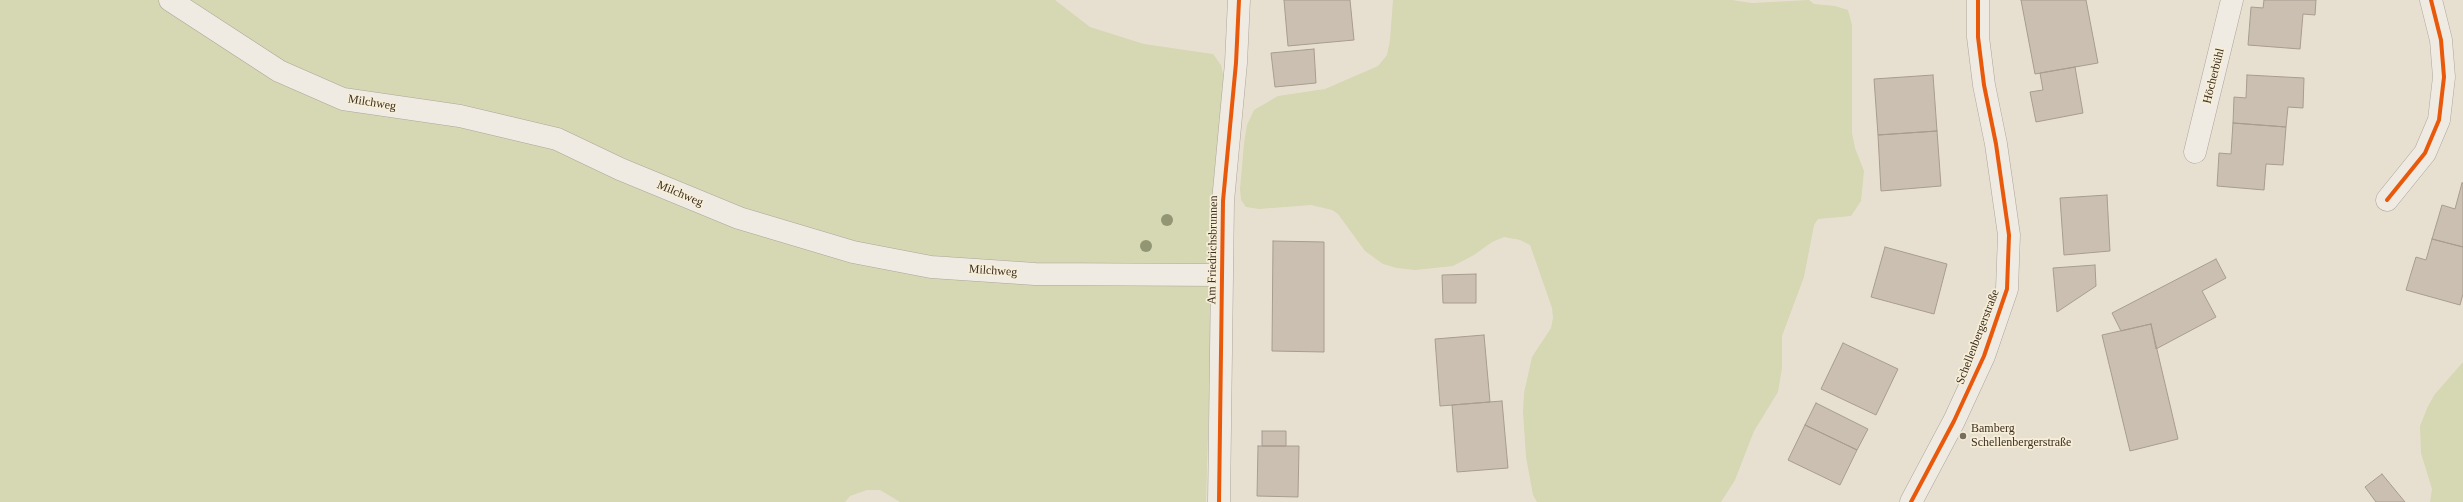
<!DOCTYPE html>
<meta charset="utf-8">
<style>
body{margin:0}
canvas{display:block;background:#e7e0d1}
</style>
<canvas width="2463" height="502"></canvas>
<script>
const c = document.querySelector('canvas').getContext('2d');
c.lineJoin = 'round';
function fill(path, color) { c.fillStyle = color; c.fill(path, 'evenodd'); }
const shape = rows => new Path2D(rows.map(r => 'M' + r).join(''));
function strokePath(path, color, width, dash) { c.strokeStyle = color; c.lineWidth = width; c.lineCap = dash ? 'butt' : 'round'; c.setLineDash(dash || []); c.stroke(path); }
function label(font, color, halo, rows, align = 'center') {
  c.font = font + ' "Times New Roman",serif'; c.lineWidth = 3.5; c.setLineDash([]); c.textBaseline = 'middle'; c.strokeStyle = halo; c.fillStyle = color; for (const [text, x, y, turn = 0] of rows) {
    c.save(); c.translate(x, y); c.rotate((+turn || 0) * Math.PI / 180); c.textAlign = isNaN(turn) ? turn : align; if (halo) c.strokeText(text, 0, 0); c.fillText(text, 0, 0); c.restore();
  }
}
fill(shape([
 [0,0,1055,0,1090,27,1144,44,1213,54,1221,65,1224,79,1213,260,1206,502,900,502,880,490,867,490,850,496,845,502,0,502],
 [1393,0,1732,0,1752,3,1809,0,1814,4,1835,6,1848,10,1852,25,1852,133,1855,148,1864,171,1861,201,1851,216,1818,219,1814,225,1804,277,1782,336,1782,368,1778,392,1754,431,1735,480,1721,502,1537,502,1533,495,1526,457,1523,412,1524,393,1532,357,1551,328,1553,318,1552,308,1530,245,1520,240,1504,237,1492,242,1474,255,1453,266,1415,270,1397,268,1383,264,1365,251,1338,214,1332,210,1311,205,1259,209,1246,207,1241,200,1240,189,1244,143,1247,125,1254,110,1278,96,1325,89,1378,66,1387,55,1390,40],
 [2463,362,2463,502,2430,502,2432,489,2421,453,2420,426,2428,406,2435,394]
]), '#d6d7b3');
const building = shape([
 [1284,0,1350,0,1354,40,1288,46,1284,0],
 [2021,0,2086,0,2098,63,2035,74,2021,0],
 [2264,0,2316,0,2315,15,2303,14,2300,49,2248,45,2251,7,2263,8,2264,0],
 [1314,49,1316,83,1275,87,1271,53,1314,49],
 [2075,67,2083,113,2036,122,2030,92,2043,90,2040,73,2075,67],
 [1933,75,1937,131,1878,135,1874,79,1933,75],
 [2247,75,2304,78,2303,108,2288,107,2286,127,2233,123,2234,97,2246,98,2247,75],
 [2233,123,2286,127,2283,165,2266,164,2264,190,2217,186,2219,153,2231,154,2233,123],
 [1937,131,1941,186,1881,191,1878,135,1937,131],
 [2462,183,2463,183,2463,247,2432,239,2442,205,2455,209,2462,183],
 [2107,195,2110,251,2064,255,2060,198,2107,195],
 [2432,239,2463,247,2463,294,2460,305,2406,290,2416,257,2426,260,2432,239],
 [1273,241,1324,242,1324,352,1272,351,1273,241],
 [1885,247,1947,264,1934,314,1871,297,1885,247],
 [2216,259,2226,278,2202,291,2216,317,2156,349,2151,324,2121,331,2112,313,2216,259],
 [2095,265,2096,286,2057,312,2053,268,2095,265],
 [1476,274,1476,303,1443,303,1442,275,1476,274],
 [2151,324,2178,439,2130,451,2102,335,2151,324],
 [1484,335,1490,402,1440,406,1435,339,1484,335],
 [1843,343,1898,369,1876,415,1821,389,1843,343],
 [1502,401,1508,468,1457,472,1452,405,1502,401],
 [1816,403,1868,429,1857,450,1805,425,1816,403],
 [1805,425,1857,450,1840,485,1788,460,1805,425],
 [1262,431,1286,431,1286,446,1262,446,1262,431],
 [1258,446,1299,446,1298,497,1257,496,1258,446],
 [2382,474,2405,502,2376,502,2365,487,2382,474]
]);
fill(building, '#cbbfb2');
strokePath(building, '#a89c90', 1);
const minor = shape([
 [170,0,279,71,343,99,460,116,557,139,620,169,739,218,853,252,931,267,1035,274,1222,275],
 [2195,152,2232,0],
 [2387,200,2425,153,2439,120,2444,77,2441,40,2431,0],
 [1219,502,1223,201,1236,63,1239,0],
 [1911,502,1954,421,1984,356,2007,289,2009,235,1996,144,1984,85,1978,37,1978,0]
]);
strokePath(minor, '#ada599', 23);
strokePath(minor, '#efebe3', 22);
strokePath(shape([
 [2387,200,2425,153,2439,120,2444,77,2441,40,2431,0],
 [1219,502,1223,201,1236,63,1239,0],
 [1911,502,1954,421,1984,356,2007,289,2009,235,1996,144,1984,85,1978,37,1978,0]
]), '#e8590c', 4);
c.fillStyle = '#929673';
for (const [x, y] of [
 [1167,220],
 [1146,246]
]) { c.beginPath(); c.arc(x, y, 6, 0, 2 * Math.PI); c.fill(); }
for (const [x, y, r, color] of [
 [1963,436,4,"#786c5e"]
]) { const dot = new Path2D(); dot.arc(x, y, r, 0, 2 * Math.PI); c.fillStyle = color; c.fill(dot); strokePath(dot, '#f7eed8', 1.5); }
label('12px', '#3d2e20', '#f7eed8', [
 ["Höcherbühl",2214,76,-76],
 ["Milchweg",372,103,9],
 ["Milchweg",680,194,23],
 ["Am Friedrichsbrunnen",1213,250,-89],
 ["Milchweg",993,271,4],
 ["Schellenbergerstraße",1978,337,-69]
]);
label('12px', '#3d2e20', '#f7eed8', [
 ["Bamberg",1971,429],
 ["Schellenbergerstraße",1971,443]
], 'left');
</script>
